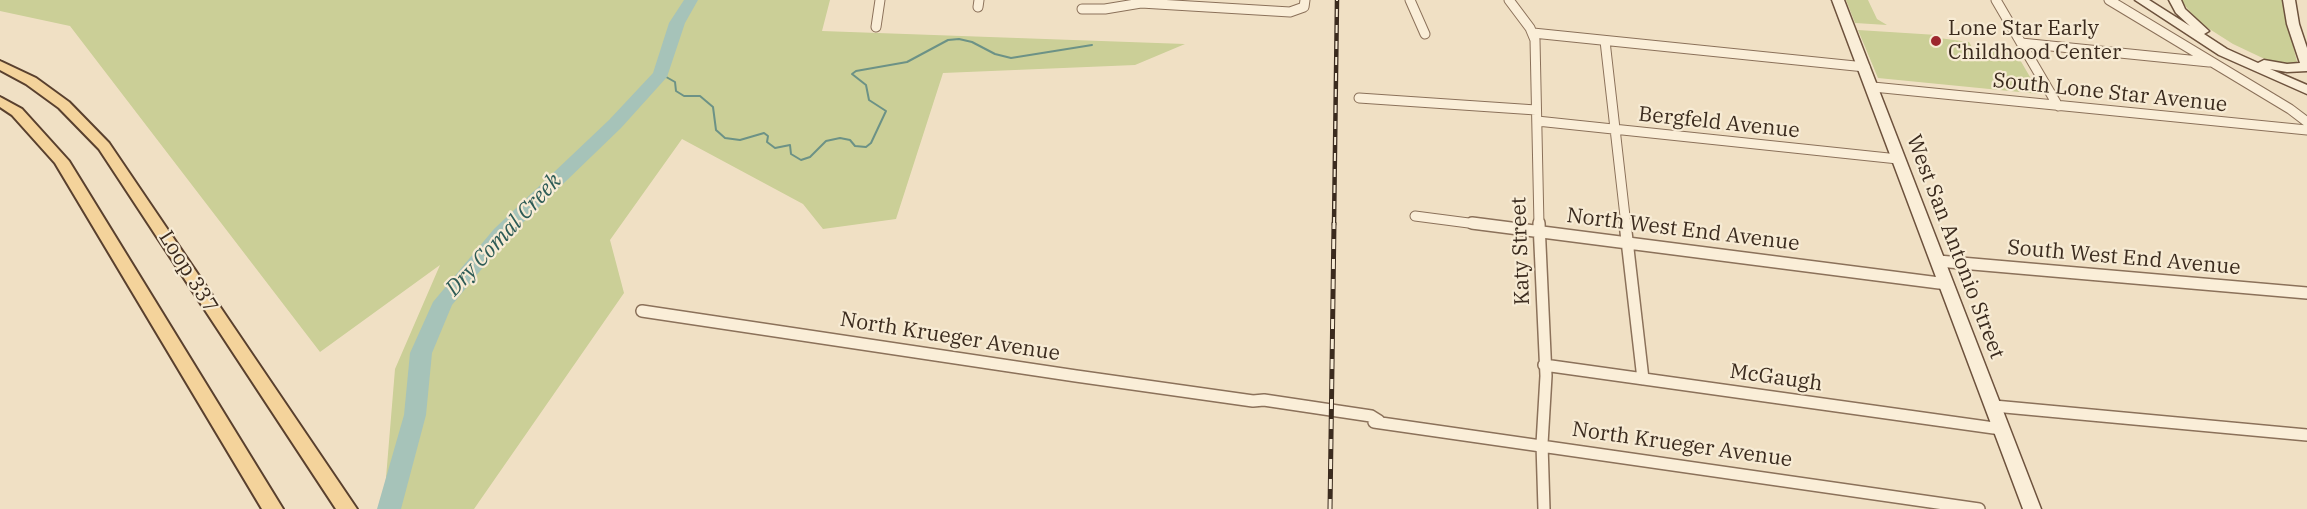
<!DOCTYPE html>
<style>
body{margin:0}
canvas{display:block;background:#f0e0c4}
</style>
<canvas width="2307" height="509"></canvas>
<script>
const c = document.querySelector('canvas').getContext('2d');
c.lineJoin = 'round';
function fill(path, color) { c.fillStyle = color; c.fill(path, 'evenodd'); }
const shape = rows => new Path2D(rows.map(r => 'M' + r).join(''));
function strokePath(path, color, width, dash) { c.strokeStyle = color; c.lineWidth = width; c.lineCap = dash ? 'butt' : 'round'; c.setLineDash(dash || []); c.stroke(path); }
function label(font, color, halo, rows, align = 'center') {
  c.font = font + ' "IBM Plex Serif",serif'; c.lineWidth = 4.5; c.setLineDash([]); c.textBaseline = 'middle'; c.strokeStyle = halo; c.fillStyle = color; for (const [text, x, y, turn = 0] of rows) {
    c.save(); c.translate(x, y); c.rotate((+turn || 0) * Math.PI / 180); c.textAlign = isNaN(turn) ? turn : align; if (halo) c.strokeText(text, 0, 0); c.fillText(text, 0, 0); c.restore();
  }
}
fill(shape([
 [0,0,830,0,822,31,1185,44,1135,65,943,73,896,219,823,229,803,204,682,139,610,240,624,293,474,509,399,509,385,490,395,369,440,265,320,352,70,26,0,11],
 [1846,0,1868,0,1877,19,1887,25,1855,23],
 [2180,0,2282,0,2297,62,2289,66,2271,62,2233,44,2200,23],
 [1858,30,1937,35,1939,38,1969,42,1973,49,2016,53,2040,94,1878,78]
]), '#cbcf97');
strokePath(shape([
 [661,74,675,82,676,91,684,96,700,96,713,107,716,130,725,138,740,140,764,133,768,136,767,142,775,148,790,145,791,154,801,160,810,157,826,141,840,138,850,140,855,146,866,147,871,143,886,111,869,100,866,85,852,74,856,71,907,62,948,40,959,39,972,42,995,54,1011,58,1092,45]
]), '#6c9286', 2);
fill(shape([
 [684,0,698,0,685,23,667,77,621,128,508,237,452,305,432,353,426,415,401,509,377,509,404,415,410,353,433,302,494,229,609,120,653,73,669,23,684,0]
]), '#a6c3b9');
const streetFar1 = shape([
 [1410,0,1425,34],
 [1509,0,1530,28,1535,40,1539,225],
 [1996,0,2058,106],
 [2109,0,2290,109,2307,122],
 [978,7,979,0],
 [1082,9,1105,9,1141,3,1290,12,1304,7,1305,0],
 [876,27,880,0],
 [1533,33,1865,67],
 [1605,41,1626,225],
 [2021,43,2209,62],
 [1873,87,2307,130],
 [1359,98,1536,110],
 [1537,121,1898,159],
 [1415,216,1484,225]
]);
const street = shape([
 [1472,223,1947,284],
 [1539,223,1546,376,1542,444,1544,509],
 [1625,223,1643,379],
 [1938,261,2307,293],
 [642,311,1076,376,1253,401,1264,400,1371,416,1379,421],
 [1544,365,2001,429],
 [1994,406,2307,435],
 [1374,422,1979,509]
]);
const secondary = shape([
 [1832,0,1844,0,2041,509,2023,509,1832,0],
 [2135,0,2149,0,2190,26,2176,13,2169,0,2181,0,2185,9,2209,31,2204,34,2227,49,2258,63,2264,60,2287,64,2300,63,2287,24,2283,0,2295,0,2299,24,2307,48,2307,71,2287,72,2270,69,2307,85,2307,94,2219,55,2135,0]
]);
const primary = shape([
 [0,61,36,78,69,102,109,143,357,509,336,509,99,149,59,108,26,84,0,70,0,61],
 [0,97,22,109,69,161,283,509,262,509,55,163,12,115,0,107,0,97]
]);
strokePath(streetFar1, '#8b715a', 11);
strokePath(street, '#8b715a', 14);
strokePath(secondary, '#6d523d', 3);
strokePath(primary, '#59402e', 4);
strokePath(streetFar1, '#faeed8', 9);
strokePath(street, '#faeed8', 11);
fill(secondary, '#faeed8');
fill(primary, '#f4d39b');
const railFar1 = shape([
 [1334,225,1337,0]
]);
const rail = shape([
 [1330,509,1334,223]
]);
strokePath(railFar1, '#3b2b1e', 4.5);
strokePath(rail, '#3b2b1e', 5);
strokePath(railFar1, '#f7ebd4', 2, [8]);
strokePath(rail, '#f7ebd4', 3, [10]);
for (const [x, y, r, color] of [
 [1936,41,6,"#9d272e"]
]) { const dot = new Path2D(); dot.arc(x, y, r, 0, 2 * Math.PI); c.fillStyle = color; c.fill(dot); strokePath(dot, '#f7ebd4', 2); }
label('21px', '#3b2b1e', '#f7ebd4', [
 ["Lone Star Early",1948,29],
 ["Childhood Center",1948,53]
], 'left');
label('21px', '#3b2b1e', '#f7ebd4', [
 ["South Lone Star Avenue",2110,93,6],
 ["Bergfeld Avenue",1719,123,6],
 ["North West End Avenue",1683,230,7],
 ["West San Antonio Street",1955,247,69],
 ["Katy Street",1521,251,-92],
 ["South West End Avenue",2124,258,5],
 ["Loop 337",188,272,58],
 ["North Krueger Avenue",950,337,9],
 ["McGaugh",1776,378,8],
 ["North Krueger Avenue",1682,445,8]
]);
label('italic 22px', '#2d5b56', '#f7ebd4', [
 ["Dry Comal Creek",504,235,-47]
]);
</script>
